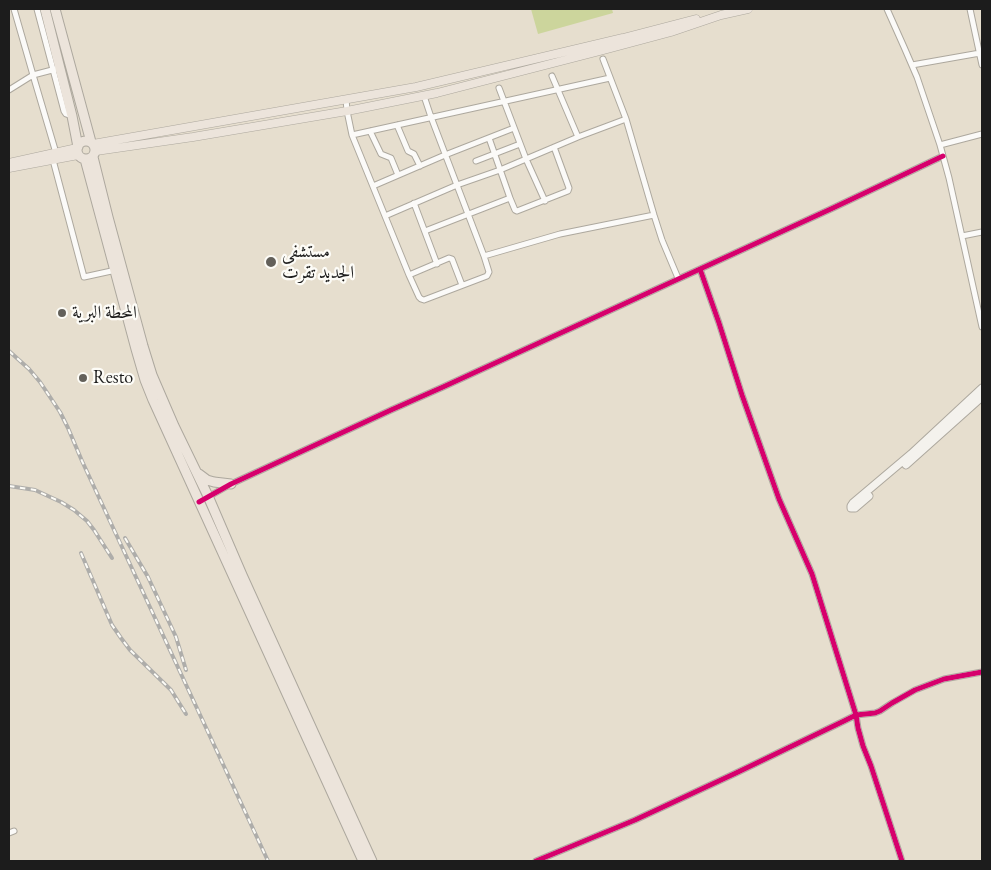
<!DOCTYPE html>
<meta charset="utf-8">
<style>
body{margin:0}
#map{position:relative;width:991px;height:870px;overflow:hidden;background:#e6dece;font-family:"EB Garamond",serif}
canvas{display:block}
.frame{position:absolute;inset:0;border:10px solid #1c1c1c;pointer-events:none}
</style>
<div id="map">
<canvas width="991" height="870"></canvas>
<div class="frame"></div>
</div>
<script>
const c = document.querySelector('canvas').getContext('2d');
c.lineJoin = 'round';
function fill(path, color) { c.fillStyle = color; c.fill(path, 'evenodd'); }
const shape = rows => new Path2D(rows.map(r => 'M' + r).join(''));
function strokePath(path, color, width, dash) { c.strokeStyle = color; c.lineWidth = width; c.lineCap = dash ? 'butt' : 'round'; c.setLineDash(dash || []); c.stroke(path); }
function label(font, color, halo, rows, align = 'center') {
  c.font = font + ' "EB Garamond",Amiri,serif'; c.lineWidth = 4.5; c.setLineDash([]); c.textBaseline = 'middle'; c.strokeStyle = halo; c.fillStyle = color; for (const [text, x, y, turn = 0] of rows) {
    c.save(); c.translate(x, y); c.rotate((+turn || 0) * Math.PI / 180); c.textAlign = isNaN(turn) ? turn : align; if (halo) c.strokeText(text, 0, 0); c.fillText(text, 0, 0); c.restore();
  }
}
fill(shape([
 [531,9,612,9,613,13,538,34]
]), '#ccd59c');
const street = shape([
 [37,9,64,111,66,114,72,116],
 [887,9,904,47,917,77,940,145,949,178,982,327],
 [970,9,982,65],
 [912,65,980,53],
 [56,69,33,75,56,153],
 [552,76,578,137],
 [499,88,526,159,545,201],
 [9,90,33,75,14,9],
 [424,96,431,117,484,256,560,234,654,215],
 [346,99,347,111,352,135,385,216,457,185,500,170,578,137,626,119,603,59],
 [626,119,654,215,662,240,678,278],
 [397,125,408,151,414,154,420,166],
 [370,131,381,154,391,158,398,175],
 [352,135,610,78],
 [489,138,510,198,515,210,517,211,568,191,569,188,554,147],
 [940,145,982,134],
 [53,160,84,277,116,270],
 [476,161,520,144],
 [373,186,445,155,514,128],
 [414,203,437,264],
 [385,216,409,275,419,297,421,299,424,300,487,276,489,272,484,256],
 [425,231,510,198],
 [962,236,982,232],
 [700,269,719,323,742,395,779,499,812,574,856,715,858,728,863,746,871,766,902,861],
 [409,275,449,258,452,259,462,285],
 [199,502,231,484,391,410,443,387,833,208,943,156],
 [9,833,14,831],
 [536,861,635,820,736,773,844,721,856,715,875,713,880,711,892,703,915,690,944,679,982,672]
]);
const secondary = shape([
 [906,465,982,397],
 [851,508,851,506,853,503,911,454,982,388],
 [851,508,855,508,869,496]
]);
const primary = shape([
 [93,144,416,87,623,38,696,19],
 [96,151,193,137,347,111,437,93,600,51,671,32,721,15,748,9],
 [9,163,77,148],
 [9,168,78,155]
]);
const highway = shape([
 [45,9,72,116,78,147],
 [55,9,91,142],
 '77 150a9 9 0 1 1 18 0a9 9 0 1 1-18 0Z',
 [93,157,108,217,143,346,152,375,174,426,208,496,242,575,372,861],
 [85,159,136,349,145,380,153,400,363,861],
 [199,474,207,480,214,482,231,484]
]);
strokePath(street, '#ada89e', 7);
strokePath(secondary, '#ada89e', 9);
strokePath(primary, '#ada89e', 9);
strokePath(highway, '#ada89e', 11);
strokePath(street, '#fbfaf8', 5);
strokePath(secondary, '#f4f2ed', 7);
strokePath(primary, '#ece4db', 8);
strokePath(highway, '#ece4db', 9);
const rail = shape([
 [9,351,29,369,40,382,60,412,68,428,82,461,268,861],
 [9,486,35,490,61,502,74,510,87,521,94,530,112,558],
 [125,538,148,577,176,637,186,670],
 [81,553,112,625,121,638,130,650,171,690,186,714]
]);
strokePath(rail, '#aeadaa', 4);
strokePath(rail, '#fdfcf7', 2, [5.5]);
strokePath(shape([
 [700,269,719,323,742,395,779,499,812,574,856,715,858,728,863,746,871,766,902,861],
 [199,502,231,484,391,410,443,387,833,208,943,156],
 [536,861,635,820,736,773,844,721,856,715,875,713,880,711,892,703,915,690,944,679,982,672]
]), '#d6006c', 5);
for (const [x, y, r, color] of [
 [271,262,6,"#63605a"],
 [62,313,5,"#63605a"],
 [83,378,5,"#63605a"]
]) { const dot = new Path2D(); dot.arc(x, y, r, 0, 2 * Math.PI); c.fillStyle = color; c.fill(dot); strokePath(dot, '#fdfcf7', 2); }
label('18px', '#1c1c1c', '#fdfcf7', [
 ["مستشفى",282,252],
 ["الجديد تقرت",282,273],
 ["المحطة البرية",72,313],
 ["Resto",93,378]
], 'left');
</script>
